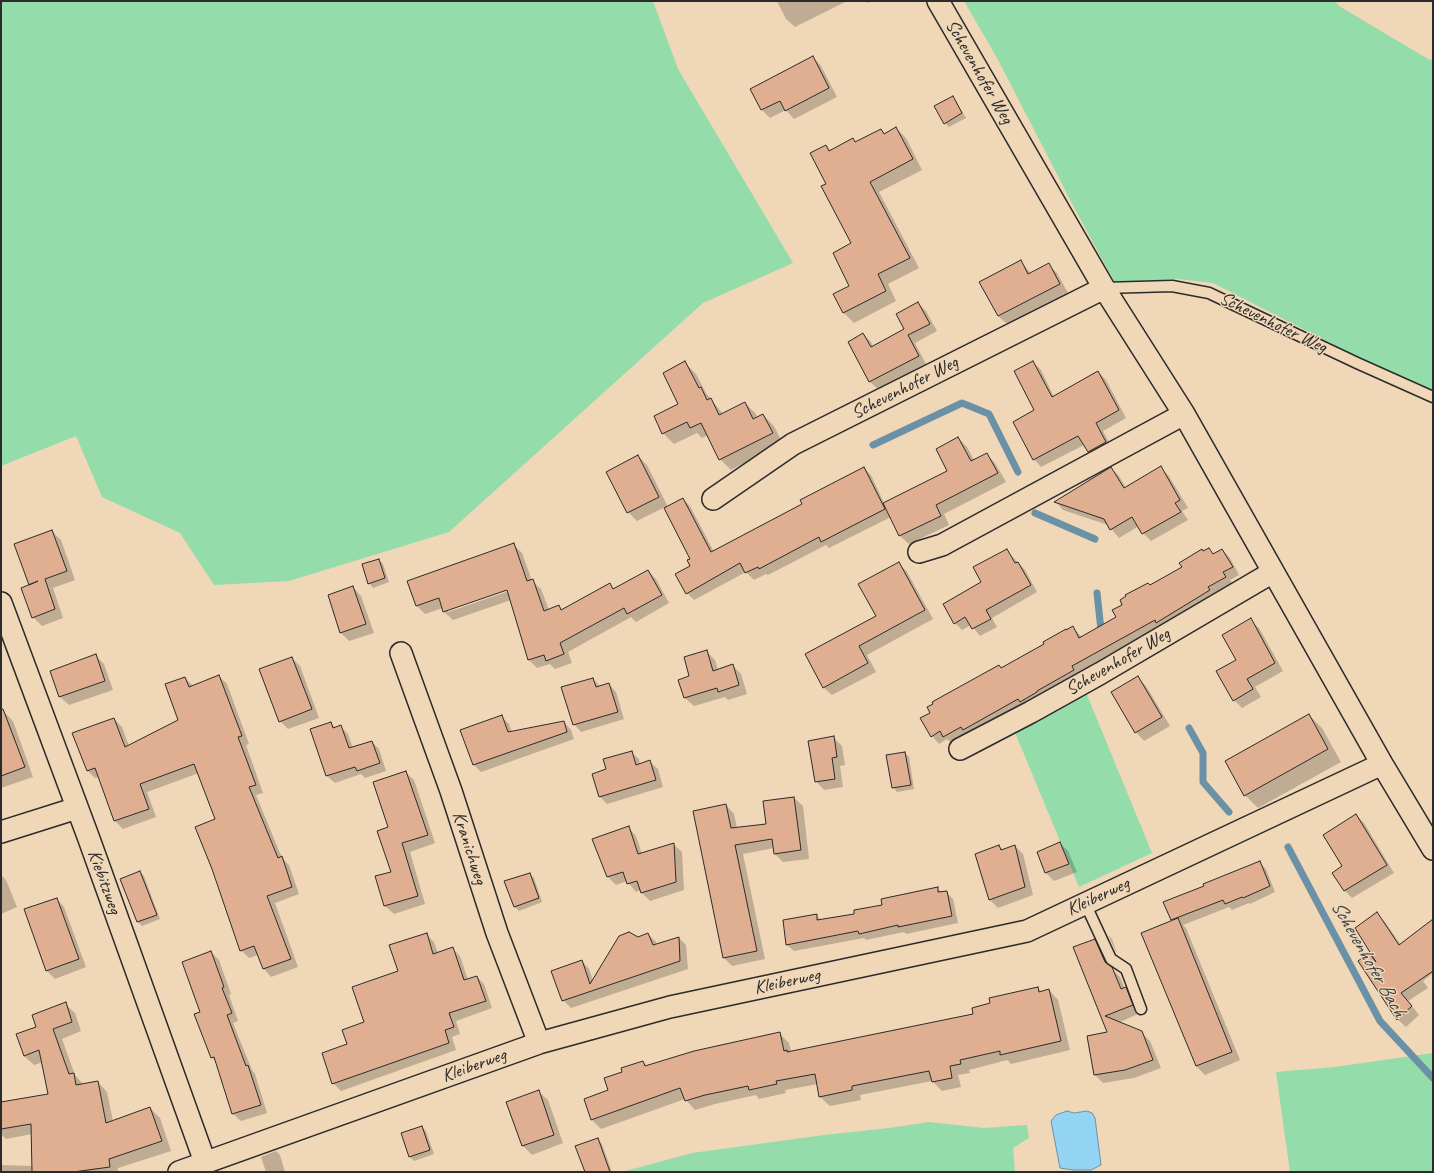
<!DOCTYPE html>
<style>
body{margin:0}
#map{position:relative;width:1434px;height:1173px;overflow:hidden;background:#f0d7b8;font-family:Caveat,sans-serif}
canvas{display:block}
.frame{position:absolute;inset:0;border:2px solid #2b2b2b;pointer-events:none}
</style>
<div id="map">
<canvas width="1434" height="1173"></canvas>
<div class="frame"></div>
</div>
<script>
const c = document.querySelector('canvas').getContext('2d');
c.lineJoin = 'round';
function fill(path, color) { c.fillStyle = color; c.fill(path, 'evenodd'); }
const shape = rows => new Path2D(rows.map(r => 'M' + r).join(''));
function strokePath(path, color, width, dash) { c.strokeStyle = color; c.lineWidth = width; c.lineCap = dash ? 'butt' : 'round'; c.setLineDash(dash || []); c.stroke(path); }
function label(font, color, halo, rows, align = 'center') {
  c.font = font + ' Caveat,sans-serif'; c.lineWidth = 3; c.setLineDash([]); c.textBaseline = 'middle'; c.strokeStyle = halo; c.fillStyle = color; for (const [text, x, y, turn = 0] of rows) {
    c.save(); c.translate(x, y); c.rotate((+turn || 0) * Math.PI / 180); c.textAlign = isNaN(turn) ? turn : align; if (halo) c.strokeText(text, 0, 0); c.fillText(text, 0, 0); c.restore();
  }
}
fill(shape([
 [1,1,653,1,678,69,793,263,703,303,449,532,289,581,214,585,180,533,102,497,76,436,1,466],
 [964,1,1335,1,1339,6,1428,59,1433,60,1433,391,1358,357,1213,283,1178,279,1115,283,1077,213,997,58],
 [1085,690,1152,853,1079,887,1014,730],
 [1433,1053,1433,1172,1290,1172,1276,1072,1334,1067],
 [929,1122,984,1128,1027,1125,1029,1138,1013,1148,1015,1172,622,1172,692,1153,824,1135,889,1128]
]), '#94dcaa');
const water = shape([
 [1067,1111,1074,1113,1087,1111,1092,1113,1095,1118,1101,1165,1091,1170,1073,1170,1060,1168,1051,1121,1056,1115,1067,1111]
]);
fill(water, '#94d5f6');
strokePath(water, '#6a91a5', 1);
fill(shape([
 [777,1,845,1,845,2,795,27,786,19],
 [865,1,872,1,867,3],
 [813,57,821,66,837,97,794,119,786,110,770,118,762,110],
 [952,97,956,101,966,118,949,127,945,123],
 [896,128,906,138,922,170,879,192,919,268,888,284,896,301,854,323,844,313,835,294,850,286,852,244,827,184,826,146,831,151,853,140,856,143,881,130,885,134],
 [1021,261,1031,274,1049,265,1057,273,1068,293,1007,324,998,316,981,282],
 [918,303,926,311,937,331,915,343,926,364,878,389,870,382,849,342,863,334,871,342,873,347,906,330],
 [1033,362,1041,370,1054,397,1098,372,1106,380,1126,418,1103,431,1113,450,1096,459,1089,452,1084,445,1041,467,1034,459,1036,411],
 [685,363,696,374,706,393,723,414,745,403,756,414,757,418,763,415,774,426,783,444,731,470,720,459,708,435,702,438,697,433,674,444,663,433,679,405],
 [958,438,967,447,974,460,986,454,995,463,1006,482,944,514,949,525,909,544,900,536,891,517,829,548,826,545,768,575,766,574,754,580,746,572,694,600,687,593,692,566,691,559,665,507,637,521,628,512,608,472,638,456,647,465,668,507,683,499,690,506,714,552,804,505,864,468,871,475,884,503,949,471],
 [1111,468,1119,476,1126,488,1161,468,1169,476,1188,508,1182,511,1188,520,1151,541,1143,533,1139,526,1119,538,1108,525,1063,510,1056,502],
 [52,531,61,540,75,580,53,588,63,618,42,626,33,617],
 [514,545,522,553,532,581,541,589,549,610,558,606,562,610,610,585,614,589,648,571,656,579,669,603,636,622,631,617,568,652,572,663,555,669,550,664,537,668,529,660,511,600,453,620,444,612,443,608,425,614,417,606,408,582],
 [511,588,512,590,448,612,448,610],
 [1209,549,1214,554,1222,550,1230,558,1239,575,1230,580,1233,585,1079,674,952,744,947,739,939,744,932,736,931,713,1001,669,1073,628,1082,637,1118,618,1150,586,1183,567],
 [1007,551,1025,570,1037,592,992,618,997,627,980,636,971,625,962,630,955,623,983,582],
 [379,560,383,564,389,582,373,588,369,583],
 [899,563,907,572,933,619,867,655,876,672,832,695,823,687,877,616],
 [353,587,361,596,374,633,349,641,341,633],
 [1250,620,1259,628,1283,671,1255,687,1261,697,1242,708,1234,700,1237,660],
 [706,651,715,660,718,670,733,666,741,674,747,694,728,700,725,697,694,706,685,698,691,677],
 [95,655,104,664,113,690,69,705,60,697],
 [292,658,300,666,319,718,288,729,280,721],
 [219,676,227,684,249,744,246,745,263,793,256,795,282,858,289,865,299,894,275,903,298,967,271,977,264,969,258,955,249,958,241,950,216,819,199,773,147,792,156,817,123,829,115,821,99,777,95,778,87,770,114,719,122,727,129,746,179,721,185,678,193,686],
 [1137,677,1146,686,1170,726,1144,741,1136,732],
 [593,679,601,687,609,684,616,692,624,719,581,732,574,724],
 [4,712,13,721,33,777,1,788,1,713],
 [1309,715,1322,728,1341,762,1258,808,1245,795,1226,762],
 [501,716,509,724,512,732,564,722,571,730,574,739,481,772,474,765],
 [330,723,336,728,341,727,348,734,353,748,372,742,379,749,386,771,365,778,361,774,335,783,327,776,312,730],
 [834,738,842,746,845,765,840,766,843,787,824,790,816,781],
 [631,752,639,759,640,765,650,762,658,769,663,787,607,804,600,797,608,770],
 [905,753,909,757,914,789,897,792,893,787],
 [405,772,414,780,435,843,410,852,425,904,394,914,385,906,377,877,392,872,389,827],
 [794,798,803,806,809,859,783,862,775,854,774,848,743,854,765,959,732,966,724,958,726,805,734,814,737,828,767,824],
 [1356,815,1364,823,1394,873,1352,898,1344,890,1344,867],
 [628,827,636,836,642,854,673,844,682,852,684,890,650,901,642,893,641,890,636,892,627,881,616,885,608,877],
 [1060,843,1068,851,1077,872,1054,881,1046,873],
 [999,846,1003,850,1015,846,1023,854,1033,895,998,908,990,900,976,854],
 [1259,862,1266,869,1275,892,1250,904,1249,903,1232,910,1229,907,1183,925,1186,928,1240,1060,1205,1075,1196,1066,1143,934,1173,921,1172,920,1205,886],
 [140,872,144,876,160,919,142,926,138,922,121,879],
 [530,874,534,878,542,902,519,911,514,906],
 [1,875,6,880,17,907,1,914],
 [938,889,942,893,946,892,953,899,958,923,906,934,904,932,866,940,864,938,794,951,787,945,816,915,821,920,856,915],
 [57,899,64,907,86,967,55,979,47,971,25,910],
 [1377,914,1385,922,1401,945,1433,921,1433,973,1423,981,1428,988,1408,1001,1419,1015,1406,1027,1397,1019,1369,954,1376,961],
 [426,934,434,942,438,953,453,949,460,956,468,980,477,977,484,984,492,1008,456,1021,460,1034,452,1037,456,1050,341,1091,333,1083,348,1045],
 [648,934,656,942,657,945,679,938,686,945,688,969,571,1008,563,1000,582,961,589,969,593,981,638,938],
 [1108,935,1112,939,1117,953,1116,952],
 [1094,940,1103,949,1112,969,1120,977,1125,989,1134,996,1140,1013,1118,1023,1141,1032,1150,1041,1161,1068,1134,1078,1103,1083,1095,1075,1109,1033,1075,948],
 [211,952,219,960,231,994,229,995,238,1021,233,1023,252,1070,255,1074,267,1113,241,1121,233,1114,216,1062,212,1057,201,1013],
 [1037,988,1042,992,1049,990,1058,1000,1070,1050,1011,1064,1007,1060,969,1070,970,1073,958,1075,961,1087,942,1091,932,1081,860,1095,861,1100,830,1106,820,1097,818,1084,785,1090,786,1093,759,1099,756,1095,715,1104,695,1110,685,1099,601,1129,592,1120,585,1099,610,1091,624,1072,643,1062,648,1067,780,1034,789,1043,791,1052,974,1014,991,1004],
 [65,1004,75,1013,81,1031,62,1039,75,1075,84,1085,98,1082,107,1092,113,1121,150,1108,160,1118,171,1151,118,1168,118,1172,1,1172,1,1165,32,1166,32,1134,6,1139,1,1134,1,1103,49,1095,43,1062,34,1065,24,1056,37,1027],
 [539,1092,548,1100,563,1143,532,1155,523,1146,508,1103],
 [422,1127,426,1131,434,1154,414,1161,410,1157],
 [598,1139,602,1144,612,1172,586,1172],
 [276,1151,280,1155,285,1172,266,1172,261,1157]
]), '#0003');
strokePath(shape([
 [873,445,962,403,989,414,1018,472],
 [1035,513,1095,539],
 [1097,593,1101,630,1106,630],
 [1189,728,1203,753,1203,782,1229,812],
 [1288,847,1380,1021,1433,1078]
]), '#6a91a5', 7);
const building = shape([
 [813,56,829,88,785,111,780,101,761,110,750,89,813,56],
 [953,96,962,113,944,124,934,106,953,96],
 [896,127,913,159,870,182,910,258,878,274,886,291,843,313,833,294,849,286,833,253,851,243,821,186,826,184,810,153,826,145,829,151,853,138,855,142,881,129,884,134,896,127],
 [1021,260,1028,274,1049,263,1060,284,998,316,979,282,1021,260],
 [918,302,930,324,908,335,919,356,869,382,848,342,863,333,871,347,904,329,896,314,918,302],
 [685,361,699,388,701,387,707,400,711,398,719,415,745,402,753,419,763,414,773,433,719,460,701,423,690,428,687,422,662,434,654,416,678,404,663,373,685,361],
 [1033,361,1052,397,1098,371,1119,410,1096,423,1106,442,1088,452,1078,436,1033,460,1013,422,1034,410,1014,371,1033,361],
 [958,437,971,461,987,453,998,473,936,505,941,516,899,536,883,503,947,471,936,449,958,437],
 [638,455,659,497,627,513,606,472,638,455],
 [1161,466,1180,500,1175,503,1181,512,1142,534,1132,517,1110,530,1104,519,1054,502,1111,467,1124,488,1161,466],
 [864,467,885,509,821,542,819,537,759,569,758,567,745,573,740,563,686,594,675,574,690,566,687,560,690,559,664,508,683,498,711,552,802,504,800,500,864,467],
 [52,530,67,571,45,579,55,609,32,618,21,588,38,581,29,585,14,544,52,530],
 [514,543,527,581,533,579,544,611,559,605,561,610,610,583,613,589,648,570,662,595,627,614,624,608,560,643,564,654,546,661,544,655,528,660,507,590,443,612,439,598,416,606,407,581,514,543],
 [1209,548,1213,554,1222,549,1233,567,1223,572,1226,577,1208,587,1210,590,1156,623,1155,620,1072,666,1074,670,1037,691,1037,692,1020,702,1018,699,963,730,961,727,943,737,940,731,931,737,920,718,930,713,927,707,933,704,932,702,999,665,1001,668,1044,644,1043,642,1066,629,1066,630,1073,626,1079,638,1116,617,1112,610,1122,605,1120,600,1126,596,1125,595,1148,583,1150,585,1182,567,1179,563,1202,549,1203,551,1209,548],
 [1007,549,1015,563,1018,562,1031,585,986,610,991,619,972,629,965,617,954,624,943,604,981,582,973,567,1007,549],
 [379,559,385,578,368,584,362,564,379,559],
 [899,562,925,610,859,646,868,663,823,688,805,654,876,616,858,584,899,562],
 [353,586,366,624,340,633,328,595,353,586],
 [1251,618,1275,663,1247,679,1253,689,1233,701,1216,671,1236,660,1222,635,1251,618],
 [707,650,713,671,733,664,739,685,718,692,717,688,684,698,678,680,689,676,684,657,707,650],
 [96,654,105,681,59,697,50,671,96,654],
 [292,657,312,709,279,722,259,669,292,657],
 [219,675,242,736,238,737,256,785,249,787,278,858,282,856,292,887,267,896,291,959,263,969,254,946,240,951,212,869,195,827,215,819,194,764,140,784,149,809,114,821,95,768,87,771,72,733,114,718,125,747,178,720,165,684,185,677,189,687,219,675],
 [1138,676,1162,717,1135,733,1111,692,1138,676],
 [593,678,596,687,609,683,618,712,573,725,561,687,593,678],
 [1,709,3,709,25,767,1,776,1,709],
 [1309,714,1328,749,1244,796,1225,761,1309,714],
 [502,715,508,732,564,721,567,732,473,765,460,730,502,715],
 [331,722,333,728,341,725,349,748,372,741,380,763,357,771,355,767,326,776,310,729,331,722],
 [834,736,837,757,832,758,835,779,815,782,808,741,834,736],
 [632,751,636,765,650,760,656,780,599,797,592,774,606,769,603,759,632,751],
 [905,752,911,785,892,788,886,755,905,752],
 [406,771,428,835,402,843,418,896,384,906,375,876,391,872,377,831,388,827,373,782,406,771],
 [794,797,801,850,774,854,772,839,735,845,757,951,723,958,693,811,726,804,731,828,766,824,763,801,794,797],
 [1356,814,1387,865,1344,891,1332,873,1342,866,1323,835,1356,814],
 [629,826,638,854,674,843,676,882,641,893,637,881,627,884,623,872,607,877,592,839,629,826],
 [1060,842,1069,864,1045,873,1037,852,1060,842],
 [999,845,1001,850,1015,845,1025,887,989,900,975,854,999,845],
 [1260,861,1270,886,1243,898,1242,897,1225,904,1223,900,1171,920,1163,902,1204,886,1203,884,1260,861],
 [140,871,157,915,137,922,120,879,140,871],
 [530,873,539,898,514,907,504,881,530,873],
 [938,887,938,892,947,891,952,916,898,927,898,925,859,934,858,931,786,945,783,920,817,914,817,920,854,914,854,910,882,905,881,899,938,887],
 [57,898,79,959,46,971,24,909,57,898],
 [1377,912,1399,945,1433,919,1433,971,1401,993,1412,1006,1397,1020,1358,961,1369,953,1376,962,1355,928,1377,912],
 [1178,918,1232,1052,1196,1066,1141,933,1178,918],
 [629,932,638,937,648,933,653,945,679,937,680,961,562,1001,551,971,582,960,590,984,619,936,629,932],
 [427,933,433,954,453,947,464,980,477,976,486,1001,449,1013,454,1027,445,1030,449,1043,332,1084,322,1053,347,1044,342,1030,364,1022,352,987,398,971,389,945,427,933],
 [1095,939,1105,962,1112,967,1121,989,1126,987,1133,1005,1105,1016,1142,1031,1153,1060,1125,1070,1094,1075,1087,1036,1107,1032,1073,947,1095,939],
 [211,951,224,987,222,988,232,1013,227,1015,246,1066,248,1065,261,1105,232,1114,214,1057,211,1058,194,1014,200,1012,182,962,211,951],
 [1038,987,1039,992,1049,989,1061,1041,1000,1055,1000,1051,960,1060,961,1064,950,1066,952,1078,932,1082,929,1071,852,1086,852,1090,819,1097,815,1074,776,1081,777,1084,749,1090,748,1086,705,1095,685,1101,680,1088,591,1120,584,1099,608,1090,604,1078,622,1072,621,1068,643,1061,645,1066,694,1051,780,1032,784,1051,787,1050,787,1052,973,1014,972,1008,990,1003,989,998,1038,987],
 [66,1002,72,1022,53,1029,69,1074,74,1073,76,1085,98,1081,106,1123,150,1107,162,1141,109,1159,110,1167,73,1172,32,1172,31,1124,1,1129,1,1102,48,1094,39,1050,24,1056,16,1034,36,1027,32,1015,66,1002],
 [539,1090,554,1135,522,1146,506,1102,539,1090],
 [422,1126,430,1150,409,1157,401,1133,422,1126],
 [598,1138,610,1172,585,1172,575,1146,598,1138]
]);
fill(building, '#e0af92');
strokePath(building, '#2b2b2b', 1);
const service = shape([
 [1104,288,1172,286,1209,293,1357,363,1433,397],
 [1085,903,1111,959,1126,969,1141,1009]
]);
const minor = shape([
 [938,1,1104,288,1184,414,1382,764,1433,849],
 [713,499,793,444,1104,288],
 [919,552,942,545,1184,414],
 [1,603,89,839,205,1162],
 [401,653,451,791,497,933,539,1043],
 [960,749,1031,712,1101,673,1273,572],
 [1,832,77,808],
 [179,1172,539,1043,670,1007,1027,931,1382,764]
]);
strokePath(service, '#2b2b2b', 13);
strokePath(minor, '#2b2b2b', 24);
strokePath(service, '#f0d7b8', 10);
strokePath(minor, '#f0d7b8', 21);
label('19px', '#2b2b2b', '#f0d7b8', [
 ["Schevenhofer Weg",979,72,60],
 ["Schevenhofer Weg",1273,323,26],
 ["Schevenhofer Weg",905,388,-27],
 ["Schevenhofer Weg",1118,662,-30],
 ["Kranichweg",469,848,72],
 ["Kiebitzweg",104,882,70],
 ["Kleiberweg",1098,897,-25],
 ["Kleiberweg",787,982,-12],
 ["Kleiberweg",474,1066,-20]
]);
label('italic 20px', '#3b4449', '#f0d7b8', [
 ["Schevenhofer Bach",1368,959,60]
]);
</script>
